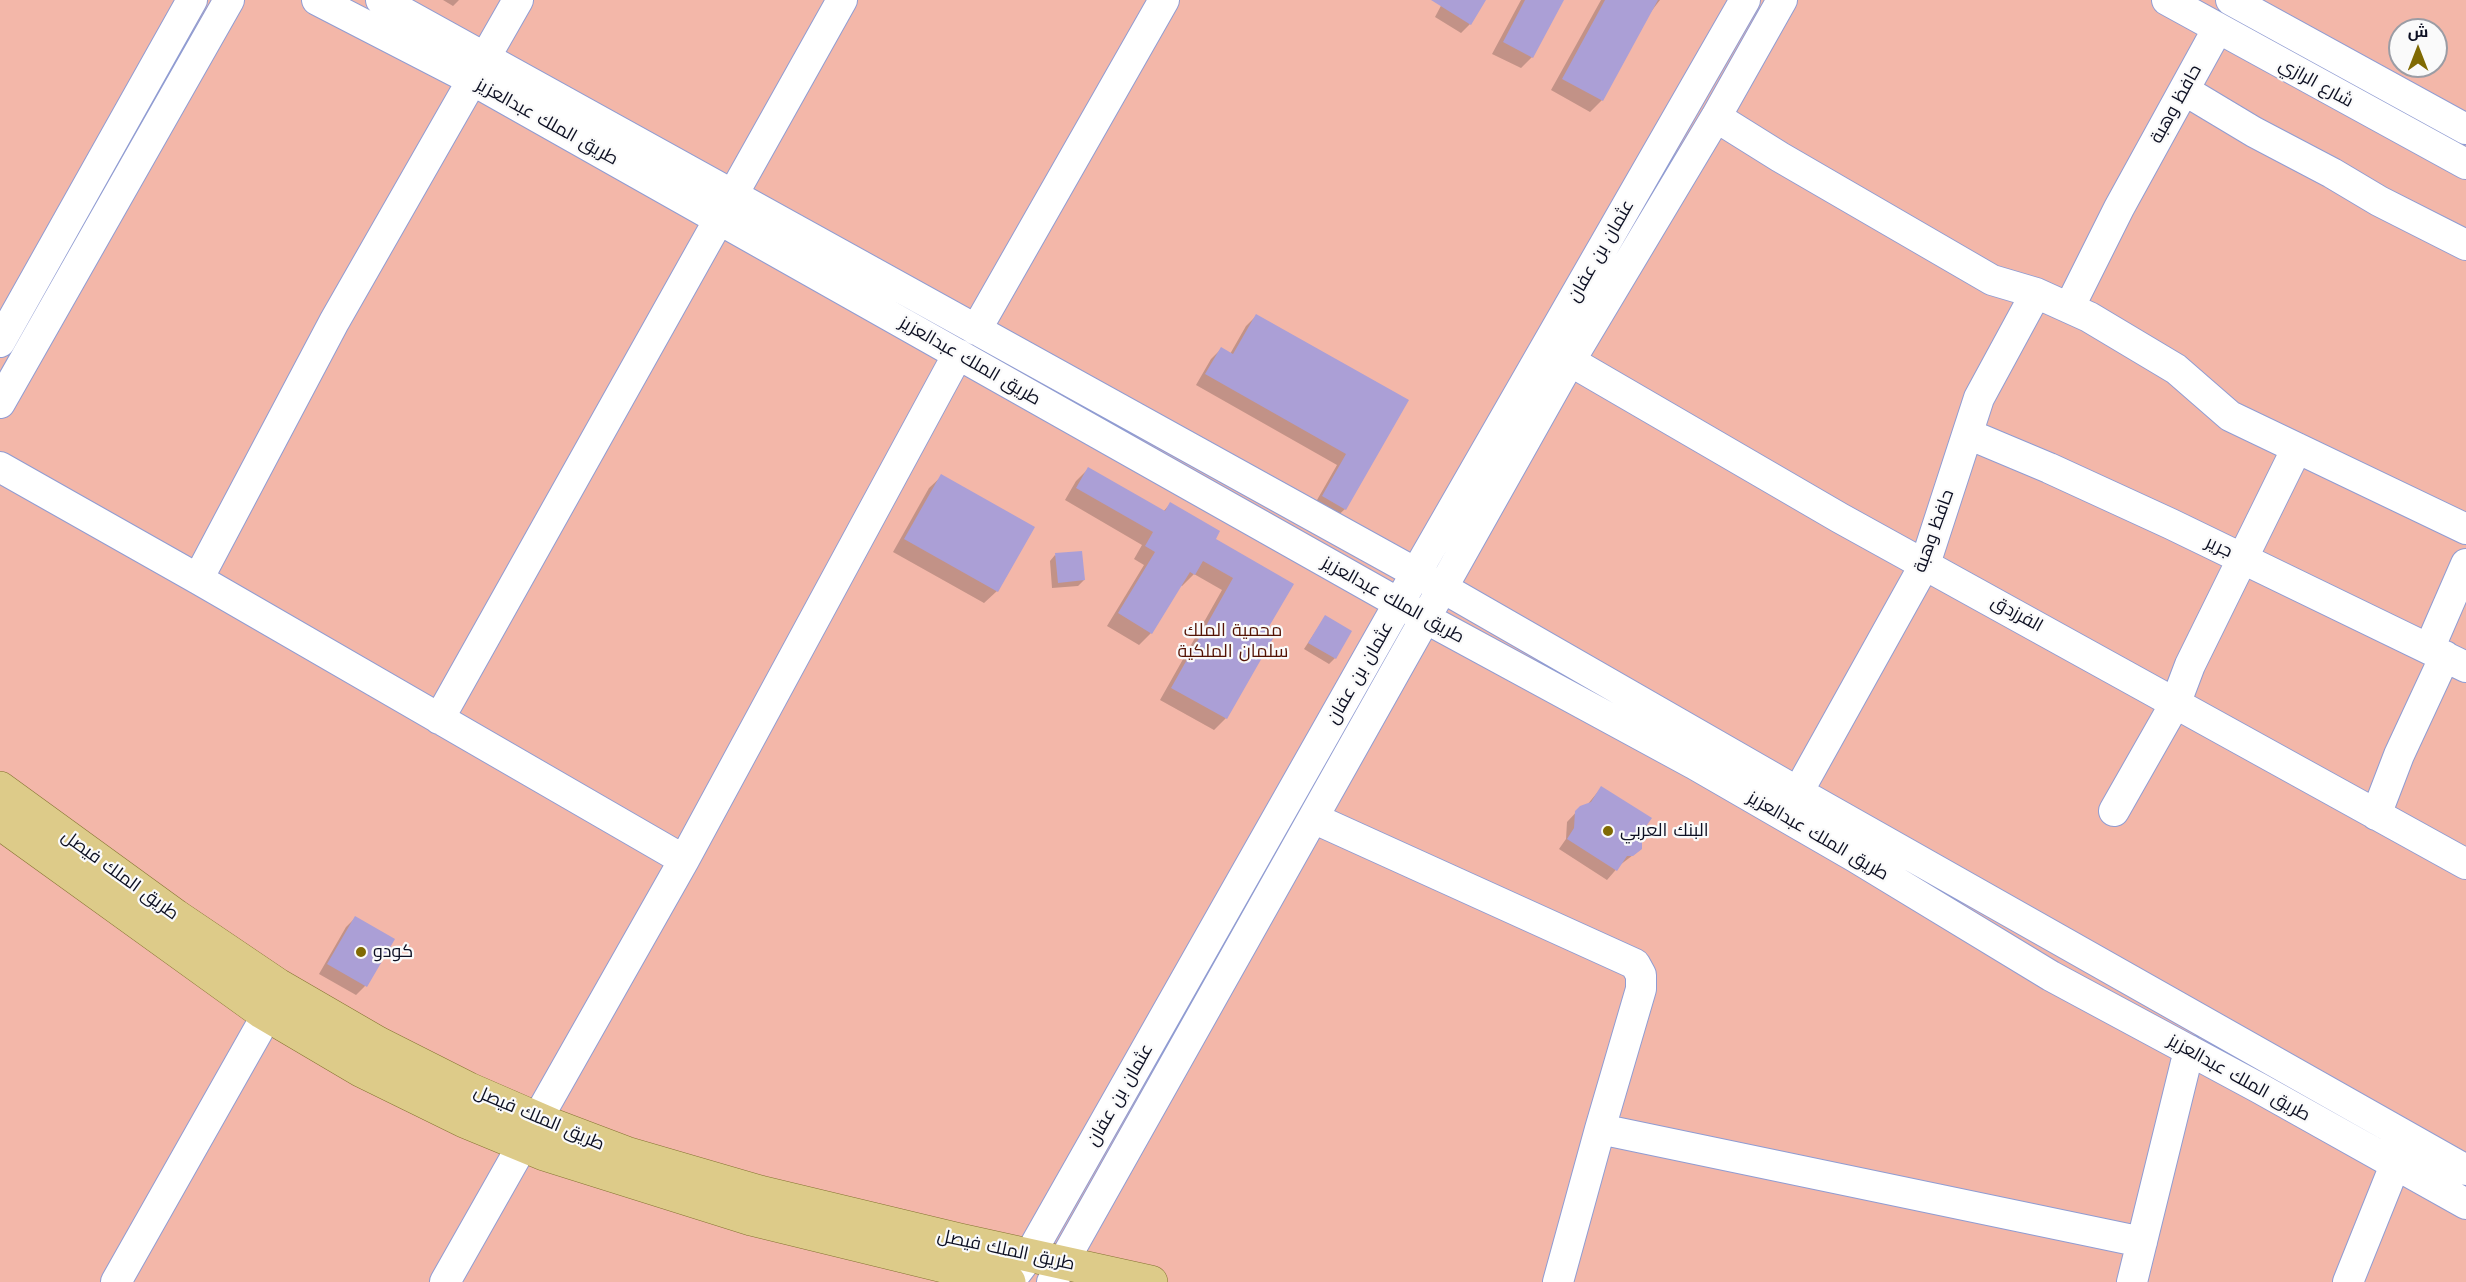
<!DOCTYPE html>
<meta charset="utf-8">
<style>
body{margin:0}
#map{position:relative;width:2466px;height:1282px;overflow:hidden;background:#d0d8fa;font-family:"Work Sans",Cairo,sans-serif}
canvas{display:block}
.north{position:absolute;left:2388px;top:18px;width:60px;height:60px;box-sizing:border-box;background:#fafafa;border:2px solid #9b9ca4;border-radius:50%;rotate:0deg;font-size:16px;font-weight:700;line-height:24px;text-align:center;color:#0c0f22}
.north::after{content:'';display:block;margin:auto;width:21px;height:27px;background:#806a03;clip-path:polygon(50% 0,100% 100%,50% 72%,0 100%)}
</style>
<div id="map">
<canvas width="2466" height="1282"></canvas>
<div class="north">ش</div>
</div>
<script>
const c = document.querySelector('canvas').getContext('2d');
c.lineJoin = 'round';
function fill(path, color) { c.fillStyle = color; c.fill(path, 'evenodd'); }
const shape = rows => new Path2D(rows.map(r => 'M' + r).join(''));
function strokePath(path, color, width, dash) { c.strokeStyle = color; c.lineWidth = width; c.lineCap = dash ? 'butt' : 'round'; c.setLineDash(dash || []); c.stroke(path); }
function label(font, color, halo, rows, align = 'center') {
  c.font = font + ' "Work Sans",Cairo,sans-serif'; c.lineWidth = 4.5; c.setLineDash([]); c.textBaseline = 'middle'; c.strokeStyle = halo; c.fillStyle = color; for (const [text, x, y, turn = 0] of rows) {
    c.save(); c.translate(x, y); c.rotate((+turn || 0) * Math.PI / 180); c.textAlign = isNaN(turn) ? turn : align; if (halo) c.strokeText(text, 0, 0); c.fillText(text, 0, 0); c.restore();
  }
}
fill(shape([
 [0,0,2466,0,2466,1282,0,1282],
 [2400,30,2436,30,2436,66,2400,66]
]), '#f3b7a9');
fill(shape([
 [443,0,459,0,453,6],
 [1444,0,1484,0,1470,24,1461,33,1435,17],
 [1521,0,1562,0,1532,57,1521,68,1492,54],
 [1601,0,1660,0,1650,13,1602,100,1590,112,1551,90],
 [1256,316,1407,401,1345,509,1334,519,1313,507,1337,465,1196,385,1211,359,1221,349,1230,354,1246,326],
 [1088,469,1163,512,1170,504,1214,540,1265,631,1226,718,1214,730,1160,700,1222,590,1194,574,1182,586,1180,585,1151,633,1139,645,1107,626,1144,565,1134,559,1142,545,1065,500,1076,481],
 [942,476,997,591,984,603,893,552,929,488],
 [1055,555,1084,580,1078,586,1052,588,1050,561],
 [1325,617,1335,658,1329,664,1304,649],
 [1601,788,1641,832,1641,849,1620,865,1607,880,1559,849,1566,839,1567,822,1581,807,1587,805],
 [355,918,393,940,365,986,356,995,319,974,346,927]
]), '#0003');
fill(shape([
 [1431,0,1486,0,1471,25],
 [1525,0,1564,0,1533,58,1503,42],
 [1605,0,1658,0,1603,101,1562,79],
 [1256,314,1409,400,1346,510,1322,496,1346,454,1205,374,1221,347,1233,354],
 [1088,467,1165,511,1170,502,1220,531,1216,539,1294,584,1267,630,1275,635,1227,719,1171,688,1233,578,1203,561,1195,575,1190,572,1152,634,1118,613,1155,552,1145,546,1153,532,1076,488],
 [941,474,1035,527,998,592,904,539],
 [1082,551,1085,580,1058,583,1055,553],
 [1325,615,1352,631,1336,659,1308,643],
 [1601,786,1652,818,1642,832,1642,849,1633,856,1627,856,1617,871,1567,839,1574,828,1575,811,1580,806,1591,802],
 [355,916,395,939,367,987,327,964]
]), '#ab9fd6');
const minor = shape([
 [317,0,472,80,1425,618,1694,764,1855,857,2051,976,2259,1088,2466,1204],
 [381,0,1443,588,1798,792,2466,1170],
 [2167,0,2466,164],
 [2231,0,2466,129],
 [2184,90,2254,132,2332,173,2379,201,2466,245],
 [1716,117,1780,157,1992,280,2036,293,2089,317,2176,369,2230,416,2466,529],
 [2069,308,2119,208,2218,28],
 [976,330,1164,0],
 [0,342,192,0],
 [1570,361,1840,518,2466,864],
 [0,403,229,0],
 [1968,434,2049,468,2171,524,2466,667],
 [0,467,198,579,684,860],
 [198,579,334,322,518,0],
 [2429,649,2466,564],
 [439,719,842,0],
 [1798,792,1925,564,1979,398,2036,293],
 [2114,811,2176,702,2190,665,2297,448],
 [2376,815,2399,755,2445,656],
 [1313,818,1635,964,1641,975,1641,989,1600,1129],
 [1016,1273,1029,1256,1416,573,1745,0],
 [116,1282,267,1015],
 [445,1282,684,860,958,354],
 [1052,1282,1570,361,1716,117,1782,0],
 [1558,1282,1600,1129,2142,1242],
 [2132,1282,2189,1050],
 [2348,1282,2395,1165]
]);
const major = shape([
 [0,788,176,916,278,985,378,1043,469,1089,552,1125,626,1153,760,1192,960,1240,1151,1282],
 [0,823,262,1012,362,1071,464,1121,544,1154,751,1219,1009,1282]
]);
strokePath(minor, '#909cd2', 32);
strokePath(major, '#857332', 34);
strokePath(minor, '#fff', 30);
strokePath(major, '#ddcb89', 33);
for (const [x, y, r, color] of [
 [1608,831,6,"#806a03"],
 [361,952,6,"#806a03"]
]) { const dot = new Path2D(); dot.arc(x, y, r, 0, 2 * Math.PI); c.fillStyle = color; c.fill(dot); strokePath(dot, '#fafafa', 2); }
label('18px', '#0c0f22', '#fafafa', [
 ["شارع الرازي",2316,83,29],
 ["حافظ وهبة",2176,104,-61],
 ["طريق الملك عبدالعزيز",547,122,29],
 ["عثمان بن عفان",1601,251,-60],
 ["طريق الملك عبدالعزيز",970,361,30],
 ["حافظ وهبة",1934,531,-70],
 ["جرير",2219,547,25],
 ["طريق الملك عبدالعزيز",1393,600,29],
 ["الفرزدق",2017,614,29],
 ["عثمان بن عفان",1360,673,-60],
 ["طريق الملك عبدالعزيز",1818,836,30],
 ["طريق الملك فيصل",120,875,36],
 ["طريق الملك عبدالعزيز",2239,1078,29],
 ["عثمان بن عفان",1120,1095,-60],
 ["طريق الملك فيصل",539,1118,23],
 ["طريق الملك فيصل",1006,1250,12]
]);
label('18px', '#541304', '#fafafa', [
 ["محمية الملك",1233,631],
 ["سلمان الملكية",1233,652]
]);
label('18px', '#0c0f22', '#fafafa', [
 ["البنك العربي",1620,831],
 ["كودو",373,952]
], 'left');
</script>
